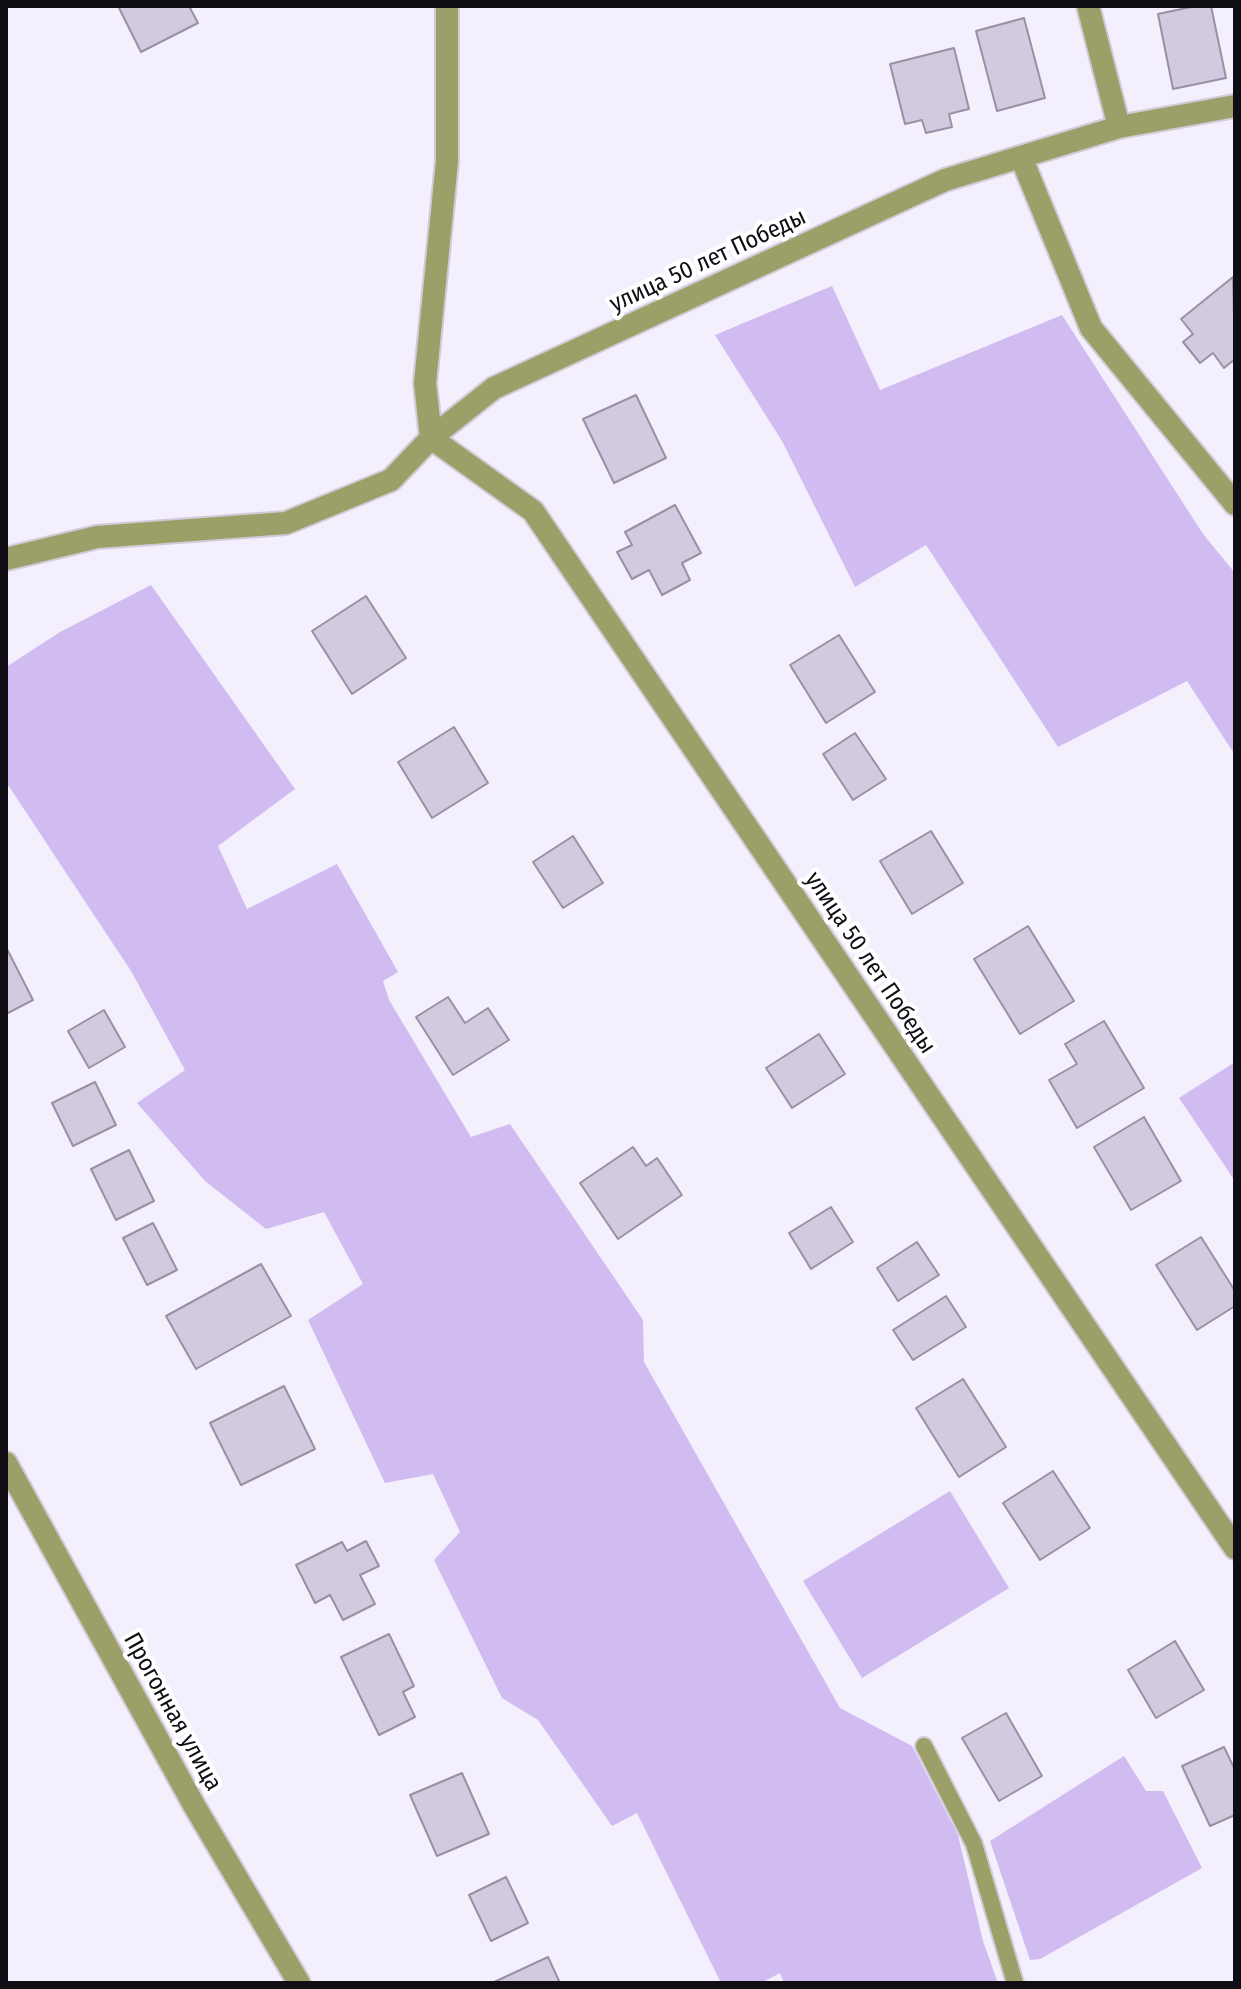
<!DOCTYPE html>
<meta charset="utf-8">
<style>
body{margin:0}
#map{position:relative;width:1241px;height:1989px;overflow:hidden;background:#f4effc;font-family:"Fira Sans Condensed",sans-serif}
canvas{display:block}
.frame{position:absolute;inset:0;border:8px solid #100d14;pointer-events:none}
</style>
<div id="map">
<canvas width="1241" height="1989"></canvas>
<div class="frame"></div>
</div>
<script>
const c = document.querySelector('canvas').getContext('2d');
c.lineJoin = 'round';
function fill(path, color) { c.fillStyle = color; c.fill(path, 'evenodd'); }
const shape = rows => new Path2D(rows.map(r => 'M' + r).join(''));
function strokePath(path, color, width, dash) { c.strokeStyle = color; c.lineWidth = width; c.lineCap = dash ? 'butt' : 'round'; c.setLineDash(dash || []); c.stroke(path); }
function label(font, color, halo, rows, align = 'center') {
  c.font = font + ' "Fira Sans Condensed",sans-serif'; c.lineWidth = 8; c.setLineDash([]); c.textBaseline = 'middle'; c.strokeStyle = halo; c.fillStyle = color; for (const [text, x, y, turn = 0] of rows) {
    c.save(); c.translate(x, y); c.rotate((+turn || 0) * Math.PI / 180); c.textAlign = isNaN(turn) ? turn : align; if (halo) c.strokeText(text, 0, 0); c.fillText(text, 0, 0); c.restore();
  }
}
fill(shape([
 [832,286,880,390,1062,315,1203,534,1235,573,1235,755,1187,681,1058,747,926,545,855,587,782,441,715,335],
 [151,585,295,789,218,846,247,909,337,864,398,972,383,981,389,1000,471,1137,510,1124,643,1320,644,1362,840,1708,912,1746,958,1835,983,1941,998,1983,784,1983,780,1973,761,1983,721,1983,637,1813,612,1826,538,1720,502,1698,434,1560,460,1532,433,1474,385,1483,308,1320,363,1284,324,1212,266,1229,205,1181,137,1103,185,1070,131,971,6,782,6,667,60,632],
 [1235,1062,1235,1181,1179,1098],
 [950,1491,1009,1588,862,1678,803,1581],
 [1124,1756,1146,1791,1163,1791,1202,1868,1040,1959,1030,1960,990,1841]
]), '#d0bcf1');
const building = shape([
 [118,6,189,6,198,23,141,52,118,6],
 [1196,6,1211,6,1226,78,1173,89,1158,14,1196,6],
 [1024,18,1045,98,997,111,976,31,1024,18],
 [954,48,969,109,949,114,952,127,926,133,922,120,905,124,890,64,954,48],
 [1233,277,1235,359,1224,368,1213,353,1200,363,1183,342,1193,334,1181,319,1233,277],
 [636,395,666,458,614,483,583,419,636,395],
 [675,505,701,553,682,563,690,580,662,595,649,570,632,579,617,552,632,545,625,532,675,505],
 [366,596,406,658,352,694,312,631,366,596],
 [839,635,875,692,826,723,790,665,839,635],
 [454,727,488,783,432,818,398,762,454,727],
 [855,733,886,779,853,800,823,754,855,733],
 [931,831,963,883,912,914,880,861,931,831],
 [573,836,603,883,563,908,533,862,573,836],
 [1028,926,1074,1001,1020,1034,974,959,1028,926],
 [7,949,33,1000,6,1014,6,950,7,949],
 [448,997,465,1023,488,1008,509,1040,453,1075,416,1017,448,997],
 [104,1010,125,1047,89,1068,68,1031,104,1010],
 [1104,1021,1144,1088,1077,1128,1049,1080,1077,1064,1065,1044,1104,1021],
 [819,1034,845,1074,792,1108,766,1068,819,1034],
 [95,1082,116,1125,73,1146,52,1103,95,1082],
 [1144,1117,1181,1181,1131,1210,1094,1147,1144,1117],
 [633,1147,646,1166,657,1158,682,1195,618,1239,580,1183,633,1147],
 [129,1150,154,1201,116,1220,91,1169,129,1150],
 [831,1207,853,1242,811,1269,789,1233,831,1207],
 [153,1223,177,1270,147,1285,123,1238,153,1223],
 [1201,1237,1235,1291,1235,1306,1197,1330,1156,1265,1201,1237],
 [917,1242,939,1275,898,1301,877,1268,917,1242],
 [261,1264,291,1316,196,1369,166,1316,261,1264],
 [946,1296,966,1327,913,1360,893,1330,946,1296],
 [963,1379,1006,1447,959,1477,916,1408,963,1379],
 [284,1386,315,1449,241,1485,210,1423,284,1386],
 [1053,1471,1090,1528,1040,1560,1003,1503,1053,1471],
 [366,1541,379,1566,360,1575,375,1604,343,1620,330,1595,315,1603,296,1565,342,1542,347,1551,366,1541],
 [389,1634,414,1686,403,1692,415,1717,379,1735,341,1657,389,1634],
 [1175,1641,1204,1690,1156,1718,1128,1670,1175,1641],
 [1006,1713,1042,1776,999,1801,962,1738,1006,1713],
 [1224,1747,1235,1770,1235,1815,1210,1826,1182,1766,1224,1747],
 [462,1773,489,1834,437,1856,410,1795,462,1773],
 [506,1877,528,1923,491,1941,469,1895,506,1877],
 [548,1957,560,1983,492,1983,548,1957]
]);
fill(building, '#d2cadf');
strokePath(building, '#9891a5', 2);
const service = shape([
 [924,1746,974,1844,1015,1983]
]);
const minor = shape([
 [447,6,447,161,425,383,431,438,533,511,1235,1548],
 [1088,6,1119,127],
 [1021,157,1091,328,1235,504],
 [6,559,97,537,286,523,391,480,431,438,494,388,945,180,1119,127,1235,106],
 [6,1463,195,1807,299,1983]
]);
strokePath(service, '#d0cbd7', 20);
strokePath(minor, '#d0cbd7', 26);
strokePath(service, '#9c9f68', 16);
strokePath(minor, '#9c9f68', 22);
label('24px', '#100d14', '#fff', [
 ["улица 50 лет Победы",708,261,-25],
 ["улица 50 лет Победы",870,963,56],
 ["Прогонная улица",172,1712,61]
]);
</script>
